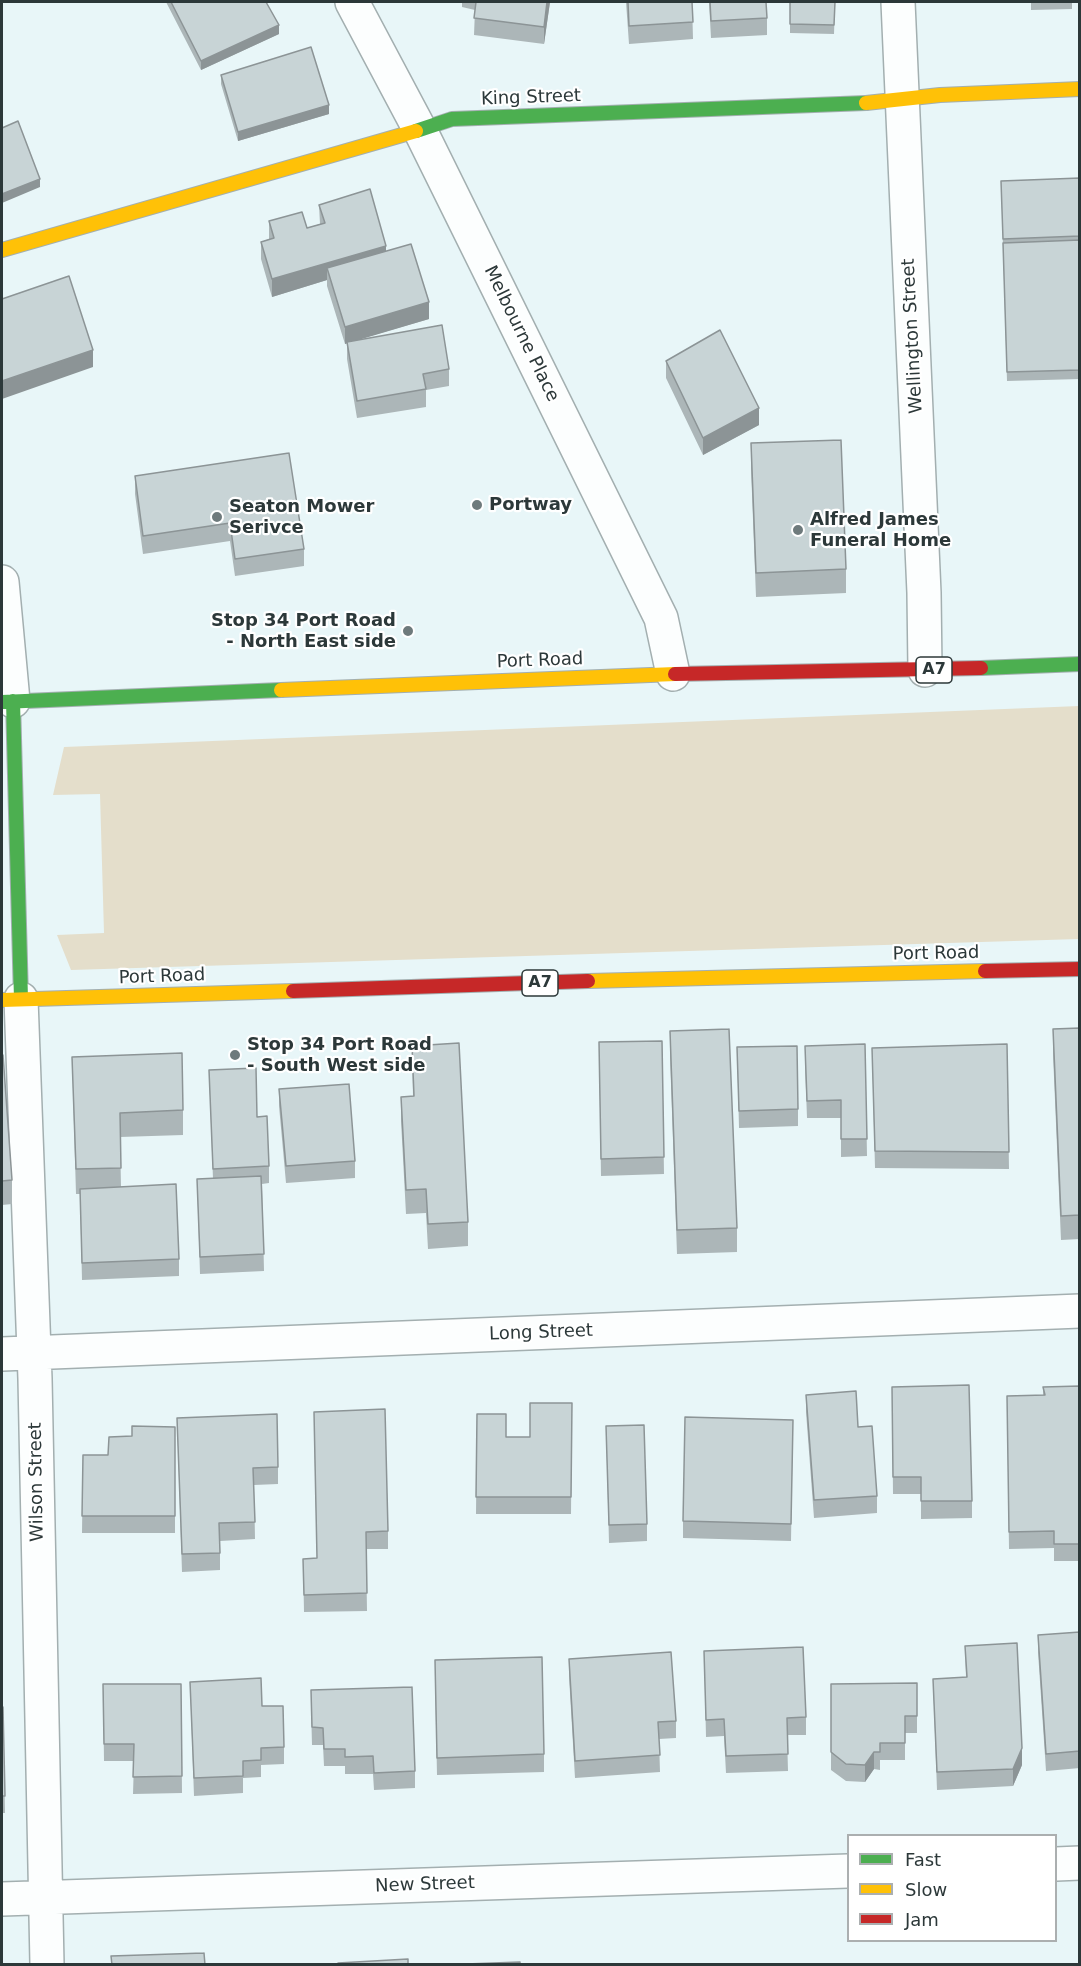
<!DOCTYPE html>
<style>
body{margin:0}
#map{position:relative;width:1081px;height:1966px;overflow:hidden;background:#e8f6f8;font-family:"DejaVu Sans",sans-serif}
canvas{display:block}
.frame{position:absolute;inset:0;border:3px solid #2c3839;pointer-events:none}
.legend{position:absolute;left:847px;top:1834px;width:210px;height:108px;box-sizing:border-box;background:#fff;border:2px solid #abafb0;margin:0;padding:8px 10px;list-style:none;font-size:18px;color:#2c3839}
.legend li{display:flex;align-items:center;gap:12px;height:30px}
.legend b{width:30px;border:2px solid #abafb0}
</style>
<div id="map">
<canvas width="1081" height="1966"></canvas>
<div class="frame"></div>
<ul class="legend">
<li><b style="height:8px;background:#4caf50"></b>Fast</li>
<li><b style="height:8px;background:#ffc107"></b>Slow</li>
<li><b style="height:8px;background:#c62828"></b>Jam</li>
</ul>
</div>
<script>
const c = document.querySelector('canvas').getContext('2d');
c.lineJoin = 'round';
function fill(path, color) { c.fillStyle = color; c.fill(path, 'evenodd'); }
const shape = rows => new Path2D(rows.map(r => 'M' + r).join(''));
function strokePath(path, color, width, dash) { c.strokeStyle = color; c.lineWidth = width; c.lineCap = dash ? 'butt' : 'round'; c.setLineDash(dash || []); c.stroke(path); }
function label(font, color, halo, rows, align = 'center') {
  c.font = font + ' "DejaVu Sans",sans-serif'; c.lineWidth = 4.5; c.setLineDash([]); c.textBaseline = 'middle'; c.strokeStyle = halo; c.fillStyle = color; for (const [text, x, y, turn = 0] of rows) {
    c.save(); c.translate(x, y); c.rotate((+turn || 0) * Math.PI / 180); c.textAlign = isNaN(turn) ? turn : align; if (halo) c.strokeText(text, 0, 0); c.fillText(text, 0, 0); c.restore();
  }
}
fill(shape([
 [1079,706,1079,939,71,970,57,935,104,933,100,794,53,795,64,747]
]), '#e4decb');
const street = shape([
 [352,2,420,130,661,618,673,674],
 [898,2,924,593,925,670],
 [2,582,13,701],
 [21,999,35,1379,47,1964],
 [2,1354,1080,1311],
 [1056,1864,1080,1863],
 [2,1899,848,1871]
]);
const fast = shape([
 [416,131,452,119,866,103],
 [981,668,1080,664],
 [13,701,21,999],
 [2,702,281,690]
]);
const slow = shape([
 [866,103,940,95,1080,89],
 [2,250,416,131],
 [281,690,675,674],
 [588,981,985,971],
 [2,1000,293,991]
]);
const jam = shape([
 [675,674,981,668],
 [985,971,1080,969],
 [293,991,588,981]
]);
strokePath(street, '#a3afb0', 36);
strokePath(fast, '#a3afb0', 16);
strokePath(slow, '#a3afb0', 16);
strokePath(jam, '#a3afb0', 16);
strokePath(street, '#fcfefe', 33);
strokePath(fast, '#4caf50', 14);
strokePath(slow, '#ffc107', 14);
strokePath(jam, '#c62828', 14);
fill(shape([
 [166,2,266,2,279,34,201,70],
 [462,2,550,2,544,44,474,35,475,10,462,7],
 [626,2,692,2,693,39,629,44],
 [709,2,767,18,767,35,711,38],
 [790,2,835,2,834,34,790,33],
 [1031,2,1072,2,1072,9,1031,10],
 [221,75,329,114,238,141,221,84],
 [1080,178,1080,379,1007,381,1001,181],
 [319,205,386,251,429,319,360,339,449,369,449,386,426,390,426,407,357,418,347,359,347,343,345,344,327,286,327,280,272,297,261,259,261,242,269,239,269,221,307,228,320,224],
 [666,361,759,425,703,455,666,378],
 [751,443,846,569,846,593,756,597,751,468],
 [135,476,304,549,304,566,235,576,230,541,143,554,135,494],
 [1080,1028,1080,1239,1061,1240,1053,1054,1053,1029],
 [670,1031,737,1228,737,1252,677,1254,670,1056],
 [662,1041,664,1174,601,1176,599,1042],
 [865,1044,867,1156,841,1157,841,1118,807,1118,805,1064],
 [1007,1044,1009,1169,875,1168,872,1048],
 [412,1046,468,1222,468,1246,428,1249,426,1213,406,1214,401,1121,401,1097,413,1096],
 [737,1047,798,1109,798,1126,739,1128],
 [2,1055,12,1180,12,1204,2,1205],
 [72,1057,183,1110,183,1135,120,1137,121,1187,179,1259,179,1276,82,1280,80,1194,76,1194],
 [209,1070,257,1117,269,1166,269,1183,262,1184,264,1271,200,1274,197,1179,213,1179],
 [279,1089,355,1161,355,1178,286,1183,279,1106],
 [1080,1386,1080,1561,1054,1561,1054,1548,1009,1549,1007,1396,1043,1395,1043,1387],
 [892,1387,972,1501,972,1518,921,1519,921,1494,893,1494],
 [806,1395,858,1427,877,1496,877,1513,814,1518,806,1412],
 [572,1403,571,1514,476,1514,477,1414,506,1437,530,1437],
 [177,1418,278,1467,278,1484,254,1485,255,1539,220,1541,220,1570,182,1572],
 [793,1420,791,1541,683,1538,683,1521],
 [606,1426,647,1524,647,1541,609,1543],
 [175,1427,175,1533,82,1533,83,1455,108,1455,132,1436],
 [314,1429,388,1531,388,1549,366,1549,367,1611,304,1612,303,1559,317,1558],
 [1080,1632,1080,1768,1046,1771,1038,1652,1038,1635],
 [965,1646,1022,1765,1013,1786,937,1790,933,1679,966,1677],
 [704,1651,806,1717,806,1735,787,1735,788,1771,726,1773,724,1736,706,1737],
 [569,1659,676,1721,676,1738,659,1739,660,1772,575,1778,569,1676],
 [435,1677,544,1754,544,1772,437,1775],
 [190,1682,262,1706,284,1747,284,1764,261,1765,261,1777,243,1778,243,1793,194,1796],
 [917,1683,917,1733,905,1733,905,1760,880,1760,880,1770,874,1769,865,1782,846,1781,831,1770,831,1684],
 [103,1684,181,1684,182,1793,133,1794,134,1761,104,1761],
 [2,1707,3,1707,5,1813,2,1813],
 [311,1707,415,1771,415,1788,374,1790,373,1774,345,1774,345,1766,324,1766,323,1745,312,1745]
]), '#acb6b8');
fill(shape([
 [547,2,550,2,544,44,544,27],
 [279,25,279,34,201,70,201,61],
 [329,105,329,114,238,141,238,132],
 [40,179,40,187,2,203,2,194],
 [386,246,386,263,327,268,327,280,272,297,272,279],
 [429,302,429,319,345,344,345,327],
 [93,350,93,367,2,399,2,381],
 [759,408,759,425,703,455,703,438],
 [1022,1748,1022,1765,1013,1786,1013,1769],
 [874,1752,874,1769,865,1782,865,1765]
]), '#8c9496');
const building = shape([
 [171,2,266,2,279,25,201,61,171,2],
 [476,2,547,2,544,27,474,18,476,2],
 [628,2,692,2,693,22,629,26,628,2],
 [710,2,766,2,767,18,711,21,710,2],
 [790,2,835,2,834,25,790,24,790,2],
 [311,47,329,105,238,132,221,75,311,47],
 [18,121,40,179,2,194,2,128,18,121],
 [1080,178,1080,236,1003,239,1001,181,1080,178],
 [370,189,386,246,272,279,261,242,274,238,269,221,302,212,307,228,325,223,319,205,370,189],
 [1080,240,1080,370,1007,372,1003,243,1080,240],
 [411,244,429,302,345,327,327,268,411,244],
 [69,276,93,350,2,381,2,299,69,276],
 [442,325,449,369,423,374,426,389,357,401,347,342,442,325],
 [720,330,759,408,703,438,666,361,720,330],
 [841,440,846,569,756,573,751,443,841,440],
 [289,453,304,549,235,559,230,523,143,536,135,476,289,453],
 [1080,1028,1080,1215,1061,1216,1053,1029,1080,1028],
 [729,1029,737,1228,677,1230,670,1031,729,1029],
 [662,1041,664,1157,601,1159,599,1042,662,1041],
 [459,1043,468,1222,428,1224,426,1189,406,1190,401,1097,414,1096,412,1046,459,1043],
 [865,1044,867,1139,841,1139,841,1100,807,1101,805,1046,865,1044],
 [1007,1044,1009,1152,875,1151,872,1048,1007,1044],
 [797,1046,798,1109,739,1111,737,1047,797,1046],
 [182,1053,183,1110,120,1113,121,1168,76,1169,72,1057,182,1053],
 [2,1055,3,1055,12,1180,2,1181,2,1055],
 [256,1068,257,1117,267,1116,269,1166,213,1169,209,1070,256,1068],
 [349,1084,355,1161,286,1166,279,1089,349,1084],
 [261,1176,264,1254,200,1257,197,1179,261,1176],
 [176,1184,179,1259,82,1263,80,1189,176,1184],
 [969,1385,972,1501,921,1501,921,1477,893,1477,892,1387,969,1385],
 [1080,1386,1080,1544,1054,1544,1054,1531,1009,1532,1007,1396,1045,1395,1043,1387,1080,1386],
 [856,1391,858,1427,872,1426,877,1496,814,1500,806,1395,856,1391],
 [530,1403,572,1403,571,1497,476,1497,477,1414,506,1414,506,1437,530,1437,530,1403],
 [385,1409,388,1531,366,1532,367,1593,304,1595,303,1559,317,1558,314,1412,385,1409],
 [277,1414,278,1467,253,1468,255,1522,219,1523,220,1553,182,1554,177,1418,277,1414],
 [685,1417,793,1420,791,1524,683,1521,685,1417],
 [644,1425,647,1524,609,1525,606,1426,644,1425],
 [132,1426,175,1427,175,1516,82,1516,83,1455,108,1455,109,1437,132,1436,132,1426],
 [1080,1632,1080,1751,1046,1754,1038,1635,1080,1632],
 [1017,1643,1022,1748,1013,1769,937,1772,933,1679,967,1677,965,1646,1017,1643],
 [803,1647,806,1717,787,1718,788,1754,726,1756,724,1719,706,1720,704,1651,803,1647],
 [671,1652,676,1721,658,1722,660,1755,575,1761,569,1659,671,1652],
 [542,1657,544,1754,437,1758,435,1660,542,1657],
 [261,1678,262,1706,283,1706,284,1747,261,1748,261,1760,243,1761,243,1776,194,1778,190,1682,261,1678],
 [917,1683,917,1716,905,1716,905,1743,880,1743,880,1752,874,1752,865,1765,846,1764,831,1752,831,1684,917,1683],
 [103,1684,181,1684,182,1776,133,1777,134,1744,104,1744,103,1684],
 [412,1687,415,1771,374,1773,373,1756,345,1757,345,1749,324,1749,323,1728,312,1727,311,1690,412,1687],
 [2,1707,3,1707,5,1796,2,1796,2,1707],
 [204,1953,205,1965,112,1965,111,1956,204,1953],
 [408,1959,408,1965,338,1965,338,1963,408,1959],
 [520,1962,520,1965,439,1965,520,1962]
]);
fill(building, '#c8d4d6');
strokePath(building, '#8c9496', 1.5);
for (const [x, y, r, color] of [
 [477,505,6,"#6e7a7c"],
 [217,517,6,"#6e7a7c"],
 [798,530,6,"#6e7a7c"],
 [408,631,6,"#6e7a7c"],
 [235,1055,6,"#6e7a7c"]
]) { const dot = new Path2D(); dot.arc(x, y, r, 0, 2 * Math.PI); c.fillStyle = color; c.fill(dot); strokePath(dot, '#fff', 2); }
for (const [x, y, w] of [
 [934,670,36],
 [540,983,36]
]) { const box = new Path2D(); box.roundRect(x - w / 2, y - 13, w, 26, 4.5); c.fillStyle = '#fff'; c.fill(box); strokePath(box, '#2c3839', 1.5); }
label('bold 16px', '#2c3839', null, [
 ["A7",934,670],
 ["A7",540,983]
]);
label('18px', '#2c3839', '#fff', [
 ["King Street",531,98,-2],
 ["Melbourne Place",521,334,64],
 ["Wellington Street",913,336,-93],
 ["Port Road",540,661,-2],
 ["Port Road",936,954,-1],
 ["Port Road",162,977,-2],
 ["Long Street",541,1333,-2],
 ["Wilson Street",37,1482,-91],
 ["New Street",425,1885,-2]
]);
label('bold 18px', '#2c3839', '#fff', [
 ["Portway",489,505],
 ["Seaton Mower",229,507],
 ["Serivce",229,528],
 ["Alfred James",810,520],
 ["Funeral Home",810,541],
 ["Stop 34 Port Road",396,621,"right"],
 ["- North East side",396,642,"right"],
 ["Stop 34 Port Road",247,1045],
 ["- South West side",247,1066]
], 'left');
</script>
